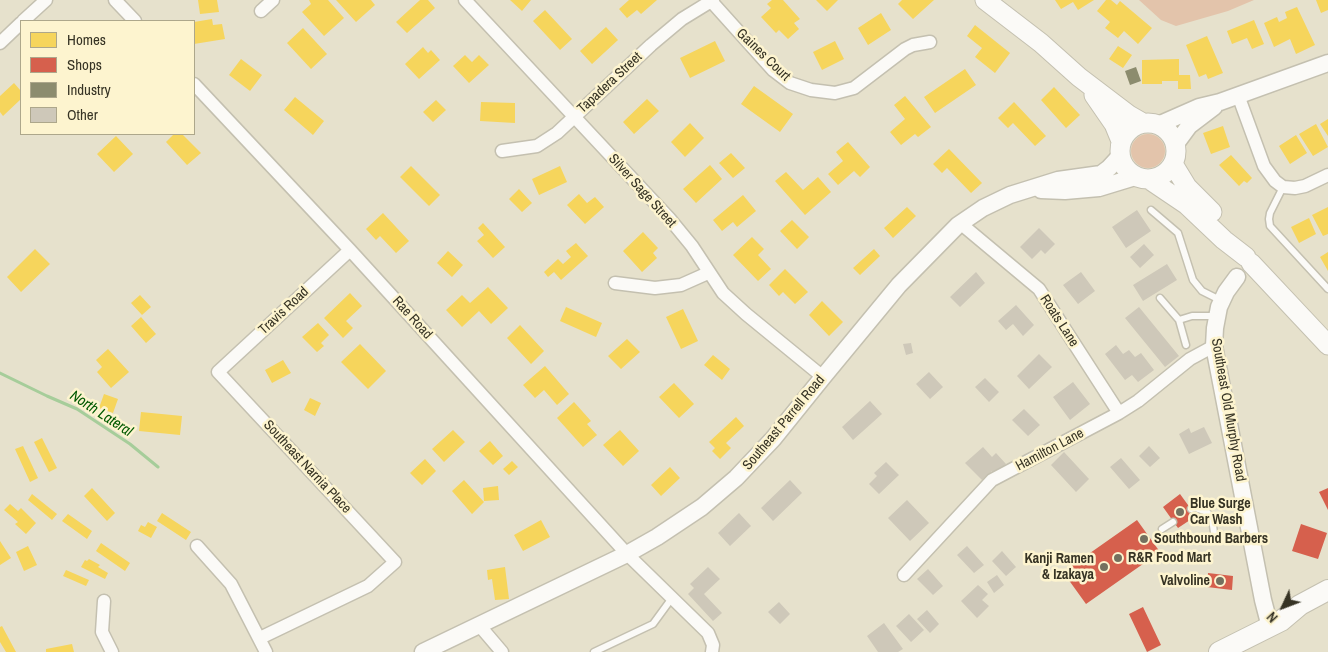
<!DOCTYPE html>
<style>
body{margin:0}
#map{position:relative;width:1328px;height:652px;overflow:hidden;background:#e6e1cc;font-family:"Archivo Narrow",sans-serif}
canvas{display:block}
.legend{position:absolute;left:20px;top:20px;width:175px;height:115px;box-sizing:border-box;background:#fdf4cf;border:1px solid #ada78b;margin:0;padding:6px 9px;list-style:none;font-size:15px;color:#363324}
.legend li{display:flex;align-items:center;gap:10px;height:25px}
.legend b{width:25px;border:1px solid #ada78b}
.north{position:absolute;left:1258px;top:582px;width:50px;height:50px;-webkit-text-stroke:4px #fdf4cf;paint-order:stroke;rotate:227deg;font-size:14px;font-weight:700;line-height:20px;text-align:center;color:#363324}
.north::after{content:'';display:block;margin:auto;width:18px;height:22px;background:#363324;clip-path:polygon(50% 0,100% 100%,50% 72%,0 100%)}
</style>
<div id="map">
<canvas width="1328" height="652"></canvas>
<ul class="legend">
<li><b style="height:14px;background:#f6d55c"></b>Homes</li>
<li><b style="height:14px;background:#d6604d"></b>Shops</li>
<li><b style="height:14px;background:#8c8c6e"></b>Industry</li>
<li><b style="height:14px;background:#cec8b9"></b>Other</li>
</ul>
<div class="north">N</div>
</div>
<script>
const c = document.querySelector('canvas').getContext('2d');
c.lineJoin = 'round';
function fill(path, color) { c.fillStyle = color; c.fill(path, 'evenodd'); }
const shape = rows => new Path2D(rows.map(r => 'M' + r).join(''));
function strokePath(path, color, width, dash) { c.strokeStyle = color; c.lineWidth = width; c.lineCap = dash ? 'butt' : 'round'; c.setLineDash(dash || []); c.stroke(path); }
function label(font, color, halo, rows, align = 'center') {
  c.font = font + ' "Archivo Narrow",sans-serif'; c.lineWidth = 5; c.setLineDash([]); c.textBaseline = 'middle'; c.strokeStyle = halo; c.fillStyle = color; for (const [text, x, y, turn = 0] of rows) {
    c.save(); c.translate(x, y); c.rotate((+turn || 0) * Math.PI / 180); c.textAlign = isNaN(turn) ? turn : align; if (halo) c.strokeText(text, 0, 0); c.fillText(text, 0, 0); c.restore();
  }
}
fill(shape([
 [1139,0,1254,0,1228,11,1176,26,1161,20],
 '1131 151a17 17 0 1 1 34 0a17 17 0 1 1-34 0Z'
]), '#e3c4ab');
fill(shape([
 [198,0,217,0,219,12,200,14],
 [309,0,328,0,344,18,324,36,302,12,311,4],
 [336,0,371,0,375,5,356,22],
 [420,0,428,0,435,8,407,33,396,22],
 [510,0,531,0,522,11],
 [629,0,657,0,641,14,637,10,627,18,619,9],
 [772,0,783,0,800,19,794,23,799,29,788,39,779,30,776,33,761,17,771,8,767,4],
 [816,0,838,0,827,11],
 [902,0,934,0,913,19,898,4],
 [1055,0,1094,0,1078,10,1073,2,1061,9],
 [1106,0,1111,0,1117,5,1120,1,1152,28,1138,44,1124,31,1118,38,1105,28,1110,22,1097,11],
 [1316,0,1328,0,1328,10,1321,13],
 [1297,7,1315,45,1296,54,1290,39,1274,47,1264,23,1277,17,1279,22,1287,18,1285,12],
 [545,10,572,39,560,50,533,21],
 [881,13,891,30,868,45,858,28],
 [212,19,213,25,222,24,225,39,194,44,194,22],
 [1254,20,1264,44,1252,49,1247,38,1232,44,1227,31],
 [975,25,1010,53,995,73,975,57,982,48,967,36],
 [606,27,618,40,592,64,580,51],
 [303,28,327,54,311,69,287,43],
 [1207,36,1223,73,1208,79,1206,74,1199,77,1186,45],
 [715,41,725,61,690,78,680,58],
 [835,41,844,59,822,70,813,52],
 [1118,46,1132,55,1123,68,1109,59],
 [423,47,428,53,431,50,440,60,419,79,405,64],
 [465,55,472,62,479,55,489,65,469,83,453,66],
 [241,59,262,75,250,91,229,75],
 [1179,59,1179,75,1190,75,1191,89,1178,89,1178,81,1162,81,1162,84,1142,84,1142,60],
 [965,69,976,85,935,113,924,97],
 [14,83,21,91,21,99,3,116,0,112,0,96],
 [754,86,793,114,780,132,741,104],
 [1054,87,1080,115,1066,128,1041,100],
 [905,96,931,127,918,137,915,134,901,145,890,132,905,119,894,105],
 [295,97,324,121,313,135,284,110],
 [647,99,659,111,634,134,623,122],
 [436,100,446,110,433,122,423,112],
 [481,102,515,103,515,123,480,121],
 [1014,102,1046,136,1035,146,1013,123,1008,128,998,118],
 [1328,119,1328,136,1320,124],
 [690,123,704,138,685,157,671,142],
 [1316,124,1328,147,1313,156,1299,134],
 [1223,126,1230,147,1211,154,1203,133],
 [174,134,182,134,201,153,187,165,166,142],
 [1296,135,1307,153,1290,164,1279,146],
 [116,136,133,154,114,172,97,154],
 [848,142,870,167,860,177,854,171,838,185,828,174,843,161,836,152],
 [949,149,982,183,971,193,947,168,942,173,933,164],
 [731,153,745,168,733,178,719,163],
 [1231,155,1252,178,1247,183,1244,181,1239,186,1219,165],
 [710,165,722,179,696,203,683,189],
 [411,166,440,195,429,206,400,177],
 [560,166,567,182,539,195,532,179],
 [786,172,803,190,818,177,831,192,805,215,775,181],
 [519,189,532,203,522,212,509,199],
 [579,194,587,203,595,197,604,207,585,224,567,205],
 [743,195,756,211,737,227,733,222,722,231,713,220],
 [907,207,916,216,893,238,884,228],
 [1328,207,1328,234,1323,236,1312,215],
 [383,213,409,241,396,253,380,236,376,240,366,229],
 [1309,218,1316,234,1299,243,1291,227],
 [792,220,809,237,797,249,780,231],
 [483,223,505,247,493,258,477,241,484,235,478,228],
 [643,232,658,248,653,253,657,258,642,272,623,251],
 [752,237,764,249,758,255,771,269,758,281,733,255],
 [576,243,588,256,561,280,554,272,548,277,544,272,558,259,563,264,571,257,566,251],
 [35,249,50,264,21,292,7,277],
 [874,249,880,256,860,275,853,268],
 [448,251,463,265,452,277,437,263],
 [1328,252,1328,271,1320,257],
 [785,269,808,292,795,304,783,292,779,296,769,285],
 [488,287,508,308,491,324,479,311,462,327,446,310,462,295,470,303],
 [350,293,362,306,346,321,353,328,343,338,324,318],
 [140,295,151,307,142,315,131,303],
 [822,301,843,322,829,336,809,315],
 [566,307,602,323,596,337,560,321],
 [683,309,698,341,681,349,666,317],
 [141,317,156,334,146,343,131,326],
 [318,323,329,335,321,343,324,346,317,352,302,337],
 [520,325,544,351,531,364,507,338],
 [627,339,640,352,621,369,608,356],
 [360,344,386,371,368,389,341,362],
 [108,349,129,372,111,388,97,372,102,367,96,360],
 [713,355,730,369,722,380,704,365],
 [283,360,291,373,272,383,265,370],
 [545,366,569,394,557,405,544,390,535,398,523,385],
 [674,383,694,404,679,418,659,397],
 [104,394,118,399,113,413,99,408],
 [310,398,321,403,315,416,304,410],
 [574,402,591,421,587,424,597,435,583,447,557,418],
 [141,412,182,416,180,435,139,431],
 [736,417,744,426,726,443,731,448,720,459,712,451,715,448,709,442],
 [453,430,465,442,444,462,432,449],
 [620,430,639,451,623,466,603,445],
 [42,438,57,468,49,472,34,442],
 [490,441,503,456,493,465,479,451],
 [23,446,38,478,30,482,15,449],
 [425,459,436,471,422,485,410,473],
 [512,461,518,467,509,475,503,469],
 [670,467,680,478,661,496,651,485],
 [464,480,484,502,472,514,452,491],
 [498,486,499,500,484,501,483,488],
 [92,488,115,513,107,521,84,496],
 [32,494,57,514,52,520,28,500],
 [10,504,18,511,21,508,36,523,26,534,15,524,18,522,4,510],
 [162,513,191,532,186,540,157,521],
 [68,514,92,531,87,539,62,521],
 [541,520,550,537,523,551,514,535],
 [148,522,157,527,151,538,138,531,141,525,145,527],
 [0,541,11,558,0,565],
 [101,543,130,563,125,571,96,551],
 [28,546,37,565,24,571,16,552],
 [89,559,100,565,98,567,108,573,105,579,81,567,85,560,87,561],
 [505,567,509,599,495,600,492,579,488,580,487,570],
 [66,570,89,580,86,586,63,576],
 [2,626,16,652,6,652,0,642,0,627],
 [72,644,74,652,46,652,46,649]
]), '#f6d55c');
fill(shape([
 [1328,488,1328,510,1319,492],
 [1180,494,1196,516,1178,528,1163,507],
 [1137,520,1160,552,1086,604,1063,572],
 [1301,524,1327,533,1318,559,1292,551],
 [1208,573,1233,576,1232,590,1207,587],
 [1143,607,1161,645,1147,652,1129,614]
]), '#d6604d');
fill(shape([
 [1136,67,1141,81,1130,85,1125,71]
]), '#8c8c6e');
strokePath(shape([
 [0,373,47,396,77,409,130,444,158,467]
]), '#a6cd9a', 3);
fill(shape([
 [1137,210,1151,231,1126,248,1112,227],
 [1039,228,1055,244,1045,254,1041,250,1032,259,1020,247],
 [1144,244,1154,255,1140,268,1130,257],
 [1167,264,1177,280,1143,301,1133,285],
 [976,272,985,283,960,307,950,297],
 [1081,272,1095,291,1078,304,1063,285],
 [1016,305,1034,325,1023,336,1013,324,1006,330,998,321],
 [1139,307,1179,356,1165,367,1125,318],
 [911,343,913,353,906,355,903,344],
 [1116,345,1123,354,1129,350,1135,357,1141,353,1154,370,1138,382,1132,375,1125,380,1105,354],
 [1039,354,1052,367,1029,389,1017,376],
 [929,372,943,387,930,399,916,384],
 [985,378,999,392,989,402,975,387],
 [1073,382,1090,404,1070,420,1053,397],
 [870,401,882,414,853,440,842,427],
 [1024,409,1040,425,1028,436,1012,420],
 [1204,427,1212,443,1189,454,1179,434,1189,428,1191,433],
 [1149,446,1160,458,1150,467,1139,456],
 [983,447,992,457,996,453,1006,464,995,474,992,471,982,480,965,463],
 [1064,452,1089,479,1076,492,1051,465],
 [1121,458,1140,480,1129,489,1110,467],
 [886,462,899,475,879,494,869,484,877,476,874,473],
 [790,480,802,493,773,521,761,508],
 [907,500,929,523,910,541,888,518],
 [739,513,751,526,730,546,718,533],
 [967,546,984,565,974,573,957,555],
 [1002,551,1016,567,1006,576,992,561],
 [708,567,720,579,704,594,722,613,713,621,688,594,694,588,690,584],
 [928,569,943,586,933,595,917,579],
 [997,575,1004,585,994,593,987,582],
 [978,585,988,594,982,600,989,606,977,618,961,601],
 [779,602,790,614,780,624,768,612],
 [927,610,939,624,930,633,917,619],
 [909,614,924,630,911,642,896,626],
 [884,623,903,649,898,652,878,652,867,636]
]), '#cec8b9');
const service = shape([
 [1283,187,1270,213,1269,219,1270,226,1328,289],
 [1151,210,1178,233,1193,280,1202,291,1220,300],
 [1160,298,1179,320,1186,345],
 [1179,320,1192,316,1215,316],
 [1191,509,1195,508,1207,512,1212,518,1215,540],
 [1162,529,1173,522],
 [594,652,653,624,672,598]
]);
const minor = shape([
 [115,0,135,21],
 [465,0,669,218,692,246,723,293,746,314,823,377],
 [711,1,773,70,790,83,811,90,835,93,854,88,905,49,913,45,930,42],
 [261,11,273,0],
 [23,21,46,0],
 [0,43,21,23],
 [194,84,350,250,627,554,708,633,713,645,712,652],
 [1238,95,1264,166,1275,181,1283,187,1295,188,1305,186,1328,175],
 [502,151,537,146,557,133,651,45,682,19,713,0],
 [960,223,1039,289,1119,413],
 [615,283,655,288,681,285,708,273],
 [197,546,231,584,266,652],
 [904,575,992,480,1119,413,1138,401,1190,359,1214,346],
 [104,601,102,632,112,652],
 [479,625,502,652],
 [260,638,368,586,395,562,218,372,350,250]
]);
const tertiary = shape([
 [1158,125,1199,107,1220,102,1328,63],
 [1175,145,1189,126,1214,107],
 [1041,190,1065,191,1099,188,1135,177],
 [1237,277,1226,292,1219,307,1215,328,1214,346,1263,600,1270,627],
 [423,652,627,554,657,537,702,507,736,478,773,439,823,377,899,285,958,225,983,208,1010,195,1058,180,1101,174,1109,168,1120,156]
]);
const secondary = shape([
 [985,0,1041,43,1079,77,1129,115,1143,123],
 [1094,95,1114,124,1121,141],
 '1120 151a28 28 0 1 1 56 0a28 28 0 1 1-56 0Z',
 [1173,164,1187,187,1212,212],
 [1150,180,1187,205,1224,240,1246,257],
 [1251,263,1328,345]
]);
const primary = shape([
 [1219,652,1281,621,1300,605,1328,590]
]);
strokePath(service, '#c4c0b0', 9);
strokePath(minor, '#c4c0b0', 15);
strokePath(tertiary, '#c4c0b0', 19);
strokePath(secondary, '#c4c0b0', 21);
strokePath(primary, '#c4c0b0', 22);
strokePath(service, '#fbfaf7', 6);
strokePath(minor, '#fbfaf7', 12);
strokePath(tertiary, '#fbfaf7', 16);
strokePath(secondary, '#fbfaf7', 19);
strokePath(primary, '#fbfaf7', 20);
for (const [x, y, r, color] of [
 [1180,512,5,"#74705f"],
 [1144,539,5,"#74705f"],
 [1118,558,5,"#74705f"],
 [1104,567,5,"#74705f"],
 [1220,581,5,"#74705f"]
]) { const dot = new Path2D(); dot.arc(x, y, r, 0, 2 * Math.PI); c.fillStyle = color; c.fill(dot); strokePath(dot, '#fdf4cf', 2); }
label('14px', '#363324', '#fdf4cf', [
 ["Gaines Court",763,55,44],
 ["Tapadera Street",610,83,-43],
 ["Silver Sage Street",642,191,48],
 ["Travis Road",284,311,-43],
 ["Rae Road",412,318,48],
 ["Roats Lane",1059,321,57],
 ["Southeast Old Murphy Road",1228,410,80],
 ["Southeast Parrell Road",784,423,-50],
 ["Hamilton Lane",1050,450,-28],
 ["Southeast Narnia Place",307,467,47]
]);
label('bold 14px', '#363324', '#fdf4cf', [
 ["Blue Surge",1190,504],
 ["Car Wash",1190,520],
 ["Southbound Barbers",1154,539],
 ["R&R Food Mart",1128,558],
 ["Kanji Ramen",1094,559,"right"],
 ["& Izakaya",1094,575,"right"],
 ["Valvoline",1210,581,"right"]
], 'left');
label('italic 15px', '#015900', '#fdf4cf', [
 ["North Lateral",101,414,33]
]);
</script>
